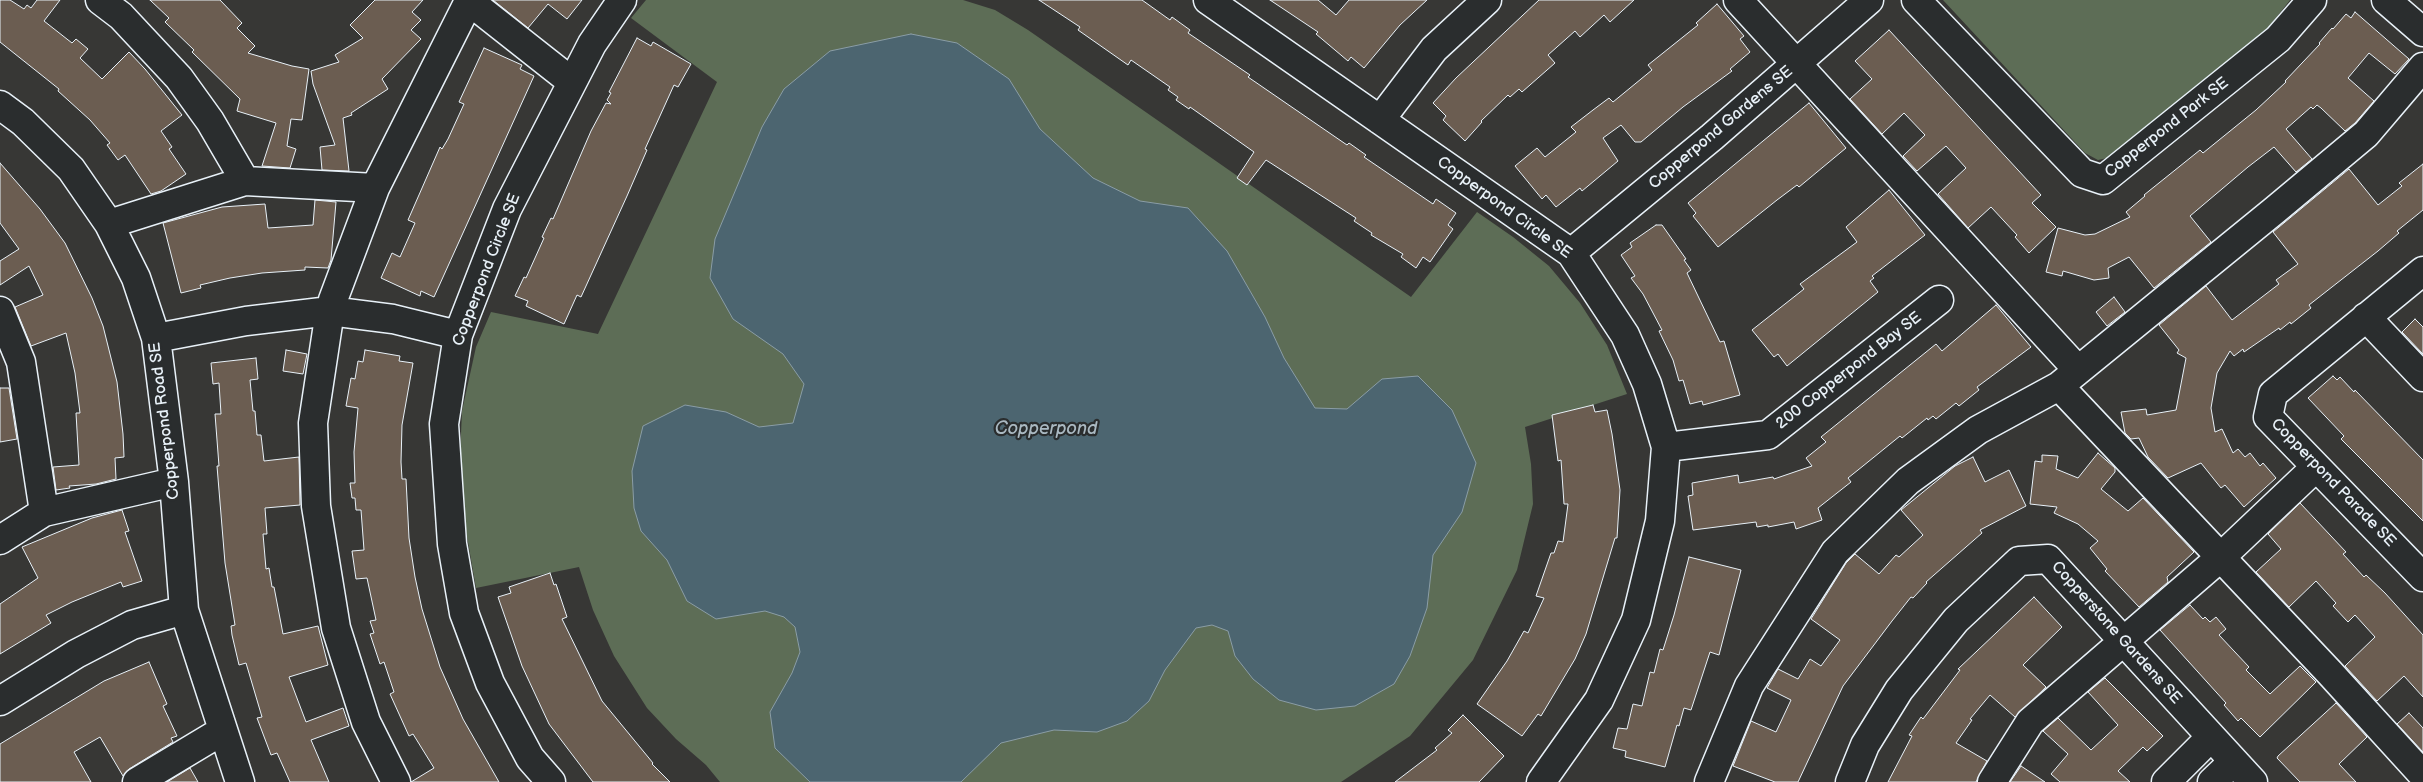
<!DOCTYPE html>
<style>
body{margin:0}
canvas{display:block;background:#373735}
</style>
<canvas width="2423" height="782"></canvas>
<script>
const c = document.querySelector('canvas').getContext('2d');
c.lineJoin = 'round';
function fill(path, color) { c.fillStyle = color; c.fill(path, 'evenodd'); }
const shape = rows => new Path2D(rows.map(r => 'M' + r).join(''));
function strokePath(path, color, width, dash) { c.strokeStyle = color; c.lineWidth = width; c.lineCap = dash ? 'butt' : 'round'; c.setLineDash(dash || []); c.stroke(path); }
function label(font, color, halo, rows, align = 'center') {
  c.font = font + ' "Balsamiq Sans",sans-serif'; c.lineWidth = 4.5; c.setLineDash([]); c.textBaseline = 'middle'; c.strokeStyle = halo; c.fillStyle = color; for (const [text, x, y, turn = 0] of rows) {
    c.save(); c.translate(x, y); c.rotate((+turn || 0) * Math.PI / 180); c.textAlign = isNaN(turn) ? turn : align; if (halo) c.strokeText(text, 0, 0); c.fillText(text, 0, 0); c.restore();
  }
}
fill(shape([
 [646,0,963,0,995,10,1028,30,1411,297,1477,212,1513,237,1549,266,1580,303,1607,345,1627,394,1525,427,1531,464,1533,504,1517,570,1473,660,1410,736,1341,782,720,782,706,765,676,739,647,708,614,656,593,610,579,567,476,588,464,519,460,457,462,411,476,347,491,312,598,334,717,82,631,18],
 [1943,0,2290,0,2267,29,2200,87,2116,156,2098,160,2085,153]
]), '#5d6d56');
const water = shape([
 [911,34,957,43,1009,79,1040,129,1093,178,1140,201,1188,208,1227,251,1265,317,1284,358,1315,408,1347,409,1382,379,1418,376,1452,410,1476,463,1462,512,1433,555,1427,608,1410,656,1394,684,1355,706,1316,710,1279,700,1253,679,1235,656,1228,631,1212,625,1196,628,1165,670,1149,701,1127,721,1097,732,1054,730,1001,743,961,782,810,782,775,748,770,712,792,673,800,652,795,627,784,617,765,611,716,619,687,601,667,560,641,531,634,508,632,471,643,426,685,405,726,412,759,427,793,423,804,384,783,354,733,319,710,278,715,239,762,127,784,89,830,51,911,34]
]);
fill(water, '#4c6570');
strokePath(water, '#8a9da6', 1);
const building = shape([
 [0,0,10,0,24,9,27,5,31,8,37,0,60,0,44,21,72,43,76,39,88,49,80,58,102,79,129,52,145,69,182,115,161,131,172,147,169,149,186,174,161,191,151,194,125,155,118,160,107,145,110,143,90,120,58,91,59,89,0,42,0,0],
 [150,0,220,0,242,23,237,28,255,46,248,53,292,66,309,69,302,120,291,119,287,146,296,149,290,168,262,166,276,123,237,111,240,99,192,52,194,50,165,22,169,18,150,0],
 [375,0,423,0,412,12,421,20,411,30,421,39,382,79,388,89,351,113,352,115,343,118,349,171,322,170,320,147,335,145,313,84,311,71,339,62,335,55,363,38,350,25,375,0],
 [493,0,582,0,567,19,548,4,528,28,493,0],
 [1039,0,1142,0,1170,20,1172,17,1190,30,1188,33,1250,75,1248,77,1347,145,1349,143,1366,155,1364,157,1433,204,1436,199,1456,213,1448,225,1453,229,1430,262,1423,257,1416,268,1401,257,1403,254,1371,235,1372,233,1354,221,1356,218,1266,160,1247,185,1237,178,1254,152,1190,107,1189,109,1176,100,1178,97,1168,90,1170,87,1131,60,1128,65,1078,30,1080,27,1039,0],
 [1270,0,1318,0,1336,15,1349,0,1427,0,1400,25,1364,68,1351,57,1348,61,1316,34,1318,32,1270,0],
 [1539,0,1634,0,1610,22,1604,15,1580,37,1575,31,1548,55,1555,63,1522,92,1519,89,1510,97,1508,95,1481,121,1482,122,1465,141,1443,120,1446,116,1433,103,1456,78,1539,0],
 [1717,4,1744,36,1740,39,1750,52,1730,69,1732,71,1683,107,1641,142,1635,142,1621,125,1603,138,1618,161,1582,191,1580,188,1556,207,1546,195,1542,199,1515,166,1537,148,1545,157,1576,132,1571,127,1593,110,1609,98,1613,102,1652,70,1648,65,1698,25,1696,23,1717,4],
 [2355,12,2409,59,2395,74,2369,53,2348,78,2374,101,2355,123,2345,131,2321,108,2317,105,2313,109,2311,107,2286,129,2312,159,2296,172,2274,147,2248,167,2190,216,2211,242,2154,288,2129,257,2108,268,2109,278,2094,280,2063,271,2062,276,2046,272,2058,228,2085,235,2095,234,2130,217,2126,212,2145,196,2144,195,2200,150,2203,153,2256,110,2286,82,2285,81,2320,44,2319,43,2332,28,2333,29,2346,14,2351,18,2355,12],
 [1889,30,2041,195,2032,203,2056,227,2029,253,2015,237,2017,235,1991,207,1968,228,1938,194,1966,168,1946,146,1917,171,1903,156,1925,135,1904,113,1882,134,1850,99,1872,79,1855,61,1889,30],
 [637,38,651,46,653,42,691,64,678,87,674,85,645,149,647,150,627,196,581,297,577,295,564,324,526,306,528,301,515,296,524,277,526,278,544,238,542,237,551,218,553,219,591,131,606,103,611,104,607,100,611,93,609,92,637,38],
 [484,48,522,65,520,69,534,76,434,297,421,291,420,296,381,278,392,253,400,257,415,223,408,220,440,147,442,149,448,139,464,104,459,102,484,48],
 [1809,103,1846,148,1799,187,1797,185,1777,200,1718,247,1693,216,1696,213,1688,203,1809,103],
 [0,163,40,209,65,243,92,298,103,326,117,382,123,434,124,457,115,458,116,479,96,484,69,486,70,488,56,490,53,467,79,465,76,413,80,413,75,373,66,333,31,346,15,307,43,295,29,266,0,285,0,261,19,249,0,223,0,163],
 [2423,164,2423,210,2397,231,2399,233,2378,251,2309,305,2311,308,2291,324,2290,322,2280,330,2279,328,2244,352,2243,349,2234,356,2230,351,2217,373,2211,408,2215,432,2222,429,2233,453,2238,449,2245,457,2250,453,2260,466,2263,463,2276,478,2244,507,2225,485,2221,488,2201,463,2168,478,2148,457,2139,438,2131,439,2125,433,2121,412,2146,409,2147,415,2176,410,2186,358,2177,353,2179,350,2159,325,2206,286,2232,320,2279,284,2276,280,2298,264,2273,232,2349,169,2378,205,2402,186,2399,183,2423,164],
 [1889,190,1925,235,1872,276,1874,278,1870,281,1878,292,1787,366,1778,354,1774,357,1752,330,1804,289,1800,284,1857,242,1846,227,1889,190],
 [315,200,336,202,331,260,328,268,305,267,305,270,262,273,230,278,200,285,201,288,181,293,163,223,222,207,265,204,268,228,313,225,315,200],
 [1656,225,1662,225,1686,259,1684,260,1691,270,1687,273,1720,342,1724,341,1740,395,1703,405,1702,401,1690,404,1683,380,1679,381,1673,360,1659,331,1662,330,1643,294,1631,278,1635,276,1621,255,1632,247,1630,243,1656,225],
 [2114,297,2125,312,2107,326,2096,312,2114,297],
 [1996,305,2031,347,1977,387,1979,390,1959,406,1956,403,1936,419,1933,416,1928,420,1927,418,1902,438,1900,436,1863,466,1848,478,1851,482,1818,508,1822,520,1796,529,1794,522,1768,527,1768,525,1757,527,1756,522,1693,530,1688,496,1693,495,1692,483,1738,475,1739,483,1773,477,1774,479,1812,466,1806,458,1826,442,1821,437,1936,344,1942,351,1996,305],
 [2415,319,2423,327,2423,354,2402,332,2415,319],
 [286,350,307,354,303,374,283,371,286,350],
 [365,350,400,356,399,361,413,363,402,425,401,462,402,479,406,479,409,538,415,577,422,609,440,667,463,719,499,782,411,782,434,768,413,734,409,736,390,694,394,692,384,662,380,664,370,634,374,633,370,621,376,620,367,578,356,579,352,551,364,550,361,510,356,510,355,498,352,498,350,483,355,483,354,452,358,408,346,406,351,378,355,379,358,361,363,362,365,350],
 [256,358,258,379,250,380,253,411,255,411,257,435,261,435,264,461,299,457,300,505,265,508,267,534,263,534,266,569,269,568,272,587,274,587,283,634,318,626,328,665,289,677,306,722,343,708,349,726,311,740,329,782,290,782,277,753,271,755,257,718,262,717,246,663,239,665,232,635,231,626,235,625,225,563,217,466,219,466,215,414,221,414,219,383,213,384,211,363,256,358],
 [2333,376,2337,380,2340,377,2354,392,2355,390,2423,460,2423,521,2341,439,2344,436,2308,398,2333,376],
 [0,388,9,388,17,439,0,442,0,388],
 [1593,405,1595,412,1607,410,1612,434,1620,490,1617,538,1615,538,1586,634,1575,659,1541,716,1538,714,1522,736,1477,704,1507,661,1524,631,1528,633,1544,598,1536,596,1551,553,1554,553,1558,541,1563,542,1568,504,1564,504,1561,460,1558,461,1552,415,1593,405],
 [2098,453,2115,468,2115,472,2101,489,2128,511,2143,498,2194,552,2167,577,2168,582,2139,607,2105,571,2107,569,2090,548,2098,541,2078,524,2054,513,2057,507,2030,504,2035,461,2042,462,2042,455,2058,456,2056,469,2078,478,2098,453],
 [1973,457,1985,482,2009,470,2026,506,1980,530,1982,533,1926,582,1927,583,1913,598,1911,597,1892,621,1843,686,1798,782,1775,782,1733,766,1751,721,1776,732,1791,700,1767,688,1778,669,1798,679,1810,659,1821,666,1840,640,1811,619,1846,563,1855,554,1879,574,1896,555,1899,557,1923,535,1901,510,1955,466,1973,457],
 [2300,503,2346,552,2343,554,2364,577,2366,575,2385,593,2423,635,2423,697,2404,676,2377,701,2345,666,2375,637,2355,615,2348,622,2333,606,2336,603,2316,581,2289,607,2256,572,2281,549,2268,534,2300,503],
 [122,510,129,531,125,532,142,581,123,587,121,582,72,602,46,615,51,623,0,654,0,604,38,578,22,547,92,518,122,510],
 [1689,557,1741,570,1719,655,1710,652,1691,710,1684,708,1679,726,1677,725,1665,767,1625,757,1626,751,1613,748,1618,728,1627,729,1633,704,1642,706,1650,672,1654,673,1660,649,1663,650,1674,615,1689,557],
 [550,573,554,585,556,584,567,617,562,619,602,701,653,763,652,764,670,782,593,782,549,724,522,666,498,597,511,593,509,587,550,573],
 [2034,597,2062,627,2023,665,2046,687,2015,717,1990,695,1970,719,1972,720,1956,743,1987,761,1976,782,1888,782,1912,736,1909,735,1921,717,1923,719,1960,670,1958,669,2034,597],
 [2190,605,2203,619,2205,617,2210,622,2216,617,2226,629,2219,635,2249,667,2246,670,2270,694,2300,666,2316,682,2260,737,2241,718,2238,721,2224,705,2226,703,2160,630,2190,605],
 [149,662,167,704,163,706,177,736,171,738,173,742,129,769,123,776,100,737,74,752,91,782,0,782,0,744,104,681,149,662],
 [2105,678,2163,736,2147,751,2143,747,2118,771,2130,782,2060,782,2051,774,2068,754,2043,731,2058,718,2091,750,2118,725,2088,692,2105,678],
 [2336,703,2367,737,2339,764,2356,782,2300,782,2277,758,2278,756,2336,703],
 [2409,713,2423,728,2423,752,2397,724,2409,713],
 [1463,715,1504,756,1479,782,1395,782,1437,750,1435,748,1452,733,1448,730,1463,715],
 [2021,766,2045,782,2010,782,2021,766],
 [190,768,198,782,167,782,190,768]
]);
fill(building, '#6b5d51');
strokePath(building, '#e8f1f8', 1);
const minor = shape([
 [100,0,121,16,179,78,210,121,245,181],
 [468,0,572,82],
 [1208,0,1571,253,1625,335,1647,384,1666,447,1660,521,1636,620,1599,700,1541,782],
 [1738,0,2078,370],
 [1916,0,2082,173,2103,180,2278,39,2312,0],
 [2386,0,2423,32],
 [0,105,23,122,71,169,109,224,136,278,156,338,174,482,184,610,240,782],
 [1380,120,1434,49,1487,0],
 [109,224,245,181,375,188],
 [1571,253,1712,137,1869,0],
 [2423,271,2273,394,2268,417,2423,577],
 [0,311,21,362,44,512],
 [2366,317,2423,377],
 [156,338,246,321,330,311,393,319,458,335],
 [2059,386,2330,673,2423,775],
 [1666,447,1768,435,1939,300],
 [0,540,44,512,174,482],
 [0,701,76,654,132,625,184,610],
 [137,782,222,731],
 [396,782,366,722,336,628,316,506,313,423,330,311,333,300,375,188,469,1],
 [551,782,530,758,490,683,464,613,452,544,444,424,458,335,507,209,592,44,622,0],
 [1709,782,1749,686,1835,552,1908,481,1978,430,2059,386,2275,210,2366,134,2423,67],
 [1850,782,1865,745,1899,690,1956,620,2019,561,2048,559,2253,782],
 [1992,782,2030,722,2221,557,2316,467],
 [2166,782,2210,738],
 [2212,782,2233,762]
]);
strokePath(minor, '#e8f1f8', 31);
strokePath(minor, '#2a2d2e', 28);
label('16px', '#e8f1f8', '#2a2d2e', [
 ["Copperpond Gardens SE",1721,128,-40],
 ["Copperpond Park SE",2167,128,-38],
 ["Copperpond Circle SE",1504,208,36],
 ["Copperpond Circle SE",487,270,-69],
 ["200 Copperpond Bay SE",1849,371,-38],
 ["Copperpond Road SE",165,421,-97],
 ["Copperpond Parade SE",2333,483,46],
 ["Copperstone Gardens SE",2116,633,48]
]);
label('italic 18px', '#aab9c2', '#2a2d2e', [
 ["Copperpond",1046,429]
]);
</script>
